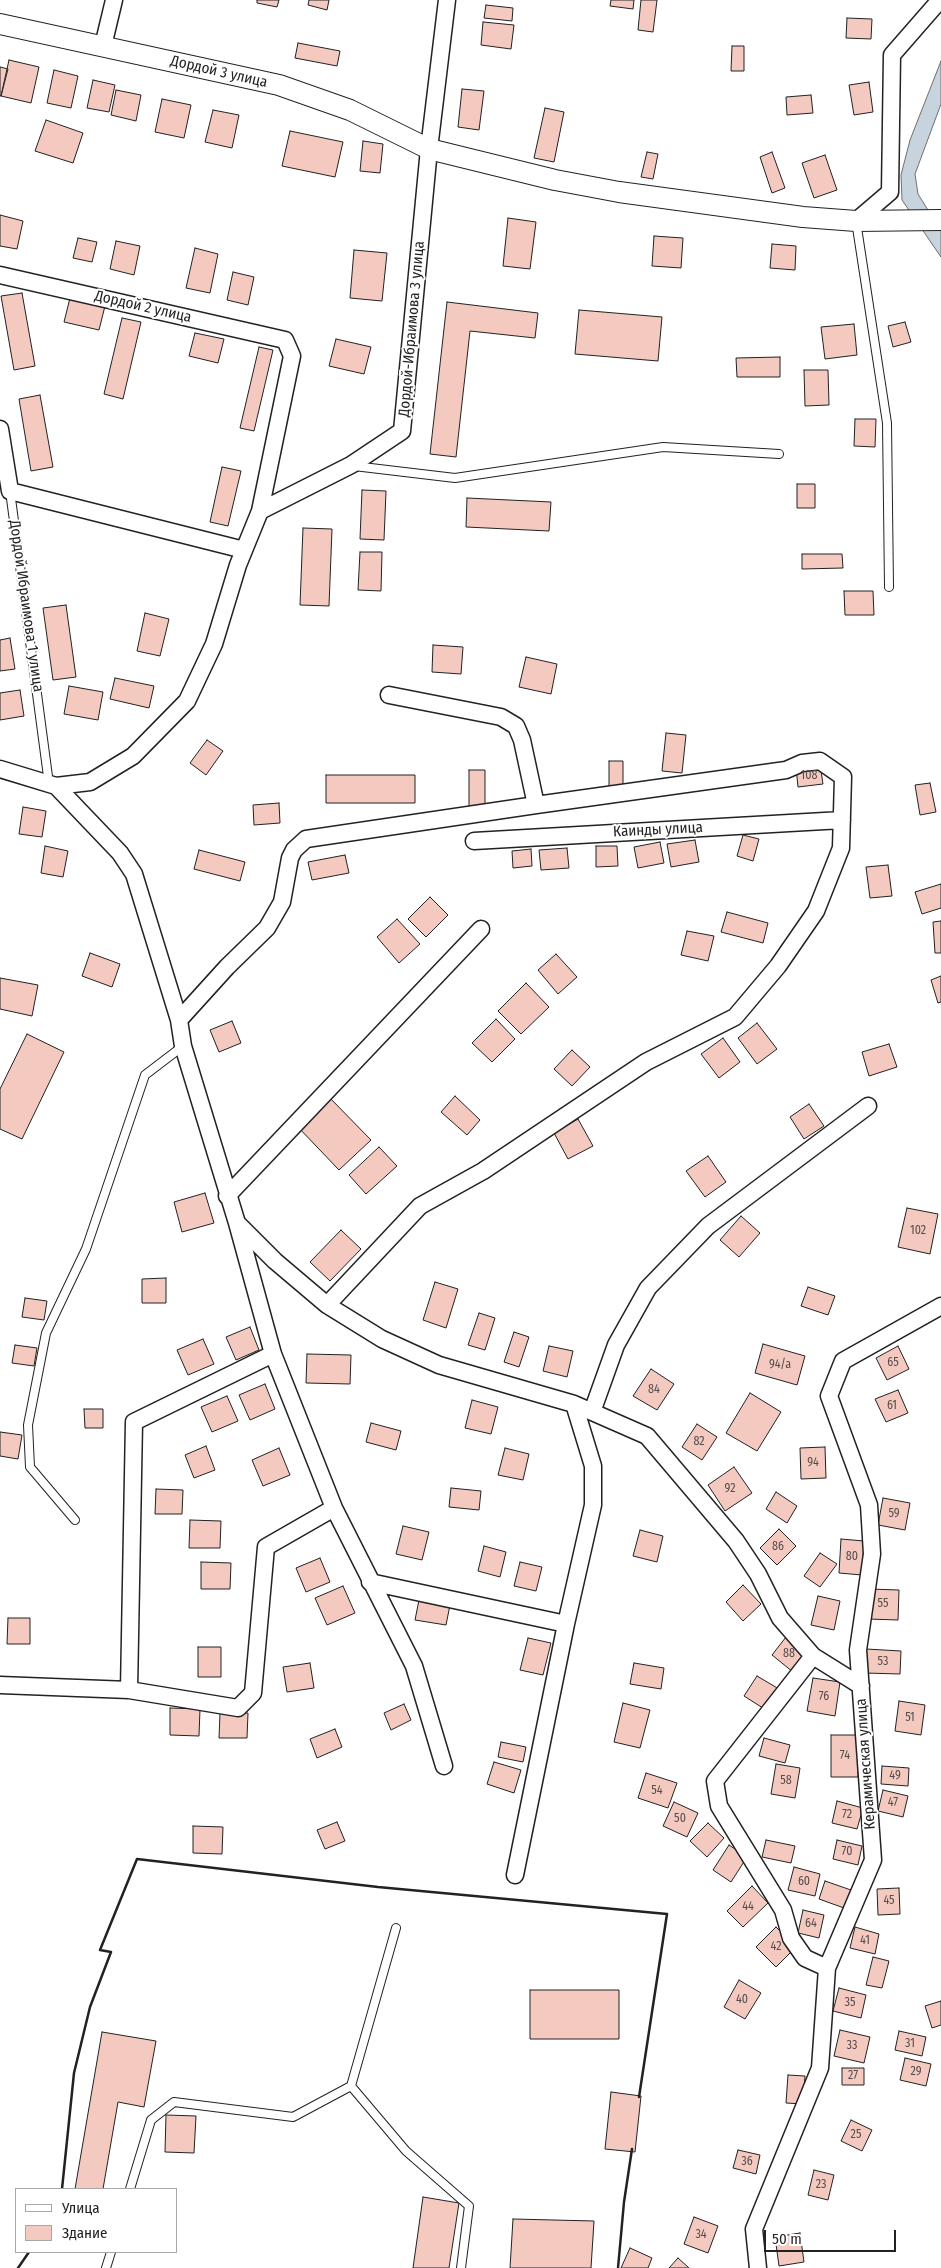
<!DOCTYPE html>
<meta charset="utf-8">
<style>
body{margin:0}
#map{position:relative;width:941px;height:2268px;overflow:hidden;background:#fff;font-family:"Fira Sans Condensed",sans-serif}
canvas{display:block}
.legend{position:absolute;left:15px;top:2188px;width:162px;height:65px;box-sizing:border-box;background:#fff;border:1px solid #a7a7a7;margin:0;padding:6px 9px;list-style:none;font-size:15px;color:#222}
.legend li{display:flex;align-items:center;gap:10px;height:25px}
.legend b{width:25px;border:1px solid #a7a7a7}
.scale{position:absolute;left:764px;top:2230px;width:132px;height:22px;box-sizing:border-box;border:2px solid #222;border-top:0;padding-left:6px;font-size:15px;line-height:18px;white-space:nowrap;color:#222;-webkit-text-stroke:4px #fff;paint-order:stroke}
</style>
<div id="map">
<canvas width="941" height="2268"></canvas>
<ul class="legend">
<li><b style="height:6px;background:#fff"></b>Улица</li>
<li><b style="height:14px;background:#f3c9c0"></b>Здание</li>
</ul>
<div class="scale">50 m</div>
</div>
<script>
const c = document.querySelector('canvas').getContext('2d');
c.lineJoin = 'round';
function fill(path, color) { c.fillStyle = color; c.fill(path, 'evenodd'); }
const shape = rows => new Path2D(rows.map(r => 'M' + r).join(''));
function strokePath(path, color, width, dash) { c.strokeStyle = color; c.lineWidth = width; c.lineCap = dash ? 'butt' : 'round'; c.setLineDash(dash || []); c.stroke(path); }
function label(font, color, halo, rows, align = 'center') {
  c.font = font + ' "Fira Sans Condensed",sans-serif'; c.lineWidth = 4; c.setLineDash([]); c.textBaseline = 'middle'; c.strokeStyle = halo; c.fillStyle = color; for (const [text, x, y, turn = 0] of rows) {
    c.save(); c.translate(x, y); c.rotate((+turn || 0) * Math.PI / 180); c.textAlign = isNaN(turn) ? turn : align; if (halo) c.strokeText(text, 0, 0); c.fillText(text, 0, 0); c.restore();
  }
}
const water = shape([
 [941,61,941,104,915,174,918,194,941,231,941,257,902,200,901,175,910,140,941,61]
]);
fill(water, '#c7d3dd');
strokePath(water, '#6f6f6f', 1);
const building = shape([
 [257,0,279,0,277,7,257,3,257,0],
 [309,0,329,0,327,10,308,5,309,0],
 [611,0,634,0,633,9,610,6,611,0],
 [641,0,657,0,653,32,638,30,641,0],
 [486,5,513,8,512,21,484,18,486,5],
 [847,18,872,19,871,39,846,38,847,18],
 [483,22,514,25,511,49,481,45,483,22],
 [298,43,340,51,337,66,295,58,298,43],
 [732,46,744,46,744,71,731,71,732,46],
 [9,60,39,67,31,103,1,96,9,60],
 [0,67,8,69,1,96,0,96,0,67],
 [54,70,78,76,71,108,47,103,54,70],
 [93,80,115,85,109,112,87,108,93,80],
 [869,82,873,112,854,115,849,85,869,82],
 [462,89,484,91,479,130,458,127,462,89],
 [116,90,141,95,136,121,111,115,116,90],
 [811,95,813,113,787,115,786,97,811,95],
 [162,99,191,105,184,138,155,132,162,99],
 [545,108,564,112,554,162,534,158,545,108],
 [213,110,239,115,232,148,205,142,213,110],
 [46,120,83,133,73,163,35,151,46,120],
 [290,131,343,142,335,177,282,166,290,131],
 [363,141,383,144,380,173,360,171,363,141],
 [647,152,658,154,653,179,641,177,647,152],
 [772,152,785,188,772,193,760,157,772,152],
 [825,155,837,190,814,198,802,163,825,155],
 [0,215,23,221,17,249,0,246,0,215],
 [508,218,536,222,530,269,503,266,508,218],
 [654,236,683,238,681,268,652,266,654,236],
 [78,238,97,242,92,262,73,258,78,238],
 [116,241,140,246,134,275,110,269,116,241],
 [772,244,796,246,795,270,770,268,772,244],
 [195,248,218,254,210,293,186,288,195,248],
 [354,250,387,253,382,301,350,298,354,250],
 [233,272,254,277,248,305,227,300,233,272],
 [22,293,35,366,14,370,1,296,22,293],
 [70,298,105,306,99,330,64,322,70,298],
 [447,302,538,313,535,338,470,331,456,457,430,454,447,302],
 [579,310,662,317,658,361,575,354,579,310],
 [122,318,141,322,123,399,104,394,122,318],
 [905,322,911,342,893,347,888,326,905,322],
 [854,324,857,355,825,359,821,327,854,324],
 [195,333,224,339,218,363,189,356,195,333],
 [336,339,371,347,364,374,329,366,336,339],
 [259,347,273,350,254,431,240,428,259,347],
 [780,357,780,377,737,377,736,358,780,357],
 [804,370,828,370,829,405,805,406,804,370],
 [40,395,53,467,31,471,19,399,40,395],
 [855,419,876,419,875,447,854,446,855,419],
 [222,467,241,471,228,526,210,522,222,467],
 [797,484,815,484,815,508,797,508,797,484],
 [362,490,386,491,384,540,360,539,362,490],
 [467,498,551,502,549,531,466,527,467,498],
 [303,528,332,529,329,606,300,605,303,528],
 [360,552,382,552,381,591,358,590,360,552],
 [802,554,842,554,843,568,802,569,802,554],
 [844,591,873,591,874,615,845,615,844,591],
 [66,605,76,677,53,680,43,608,66,605],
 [145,613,169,619,160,656,137,651,145,613],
 [10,638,15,669,0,671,0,640,10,638],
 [433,645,463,647,461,674,432,672,433,645],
 [526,657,557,664,551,694,519,687,526,657],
 [115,678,154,686,149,708,110,699,115,678],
 [69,686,103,692,98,720,64,714,69,686],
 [20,690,24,716,0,720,0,693,20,690],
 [666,733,686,735,682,773,662,771,666,733],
 [207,740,223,751,206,775,190,763,207,740],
 [609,761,623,761,623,788,609,788,609,761],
 [820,764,823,784,798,787,796,767,820,764],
 [469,770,485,770,485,810,469,810,469,770],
 [326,775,415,775,415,803,326,803,326,775],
 [930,783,936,812,920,815,915,785,930,783],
 [279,803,280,823,254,825,253,805,279,803],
 [23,807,46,811,42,837,19,834,23,807],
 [743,835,759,839,753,861,737,856,743,835],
 [695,840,699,862,671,867,667,844,695,840],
 [660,842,664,863,638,868,634,847,660,842],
 [45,846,68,851,63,877,41,873,45,846],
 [596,846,617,846,618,866,596,867,596,846],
 [567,848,569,868,541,870,539,850,567,848],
 [531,849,532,866,513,868,512,851,531,849],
 [199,850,245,862,240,881,194,869,199,850],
 [345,855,349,873,312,880,308,862,345,855],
 [888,865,892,896,870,898,866,867,888,865],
 [941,884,941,908,922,914,915,892,941,884],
 [430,897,448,915,426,937,408,919,430,897],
 [727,912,768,923,763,943,721,932,727,912],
 [397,919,420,944,399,963,377,937,397,919],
 [941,921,941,953,935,953,933,922,941,921],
 [687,931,714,936,708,961,681,955,687,931],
 [90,953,120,964,112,987,82,976,90,953],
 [556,954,577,977,558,994,538,970,556,954],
 [941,976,941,1002,938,1003,931,980,941,976],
 [0,978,38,985,32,1016,0,1009,0,978],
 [526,983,549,1007,521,1034,498,1011,526,983],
 [496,1019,515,1039,492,1062,472,1043,496,1019],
 [232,1021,241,1043,219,1052,210,1030,232,1021],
 [757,1023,777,1049,757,1064,738,1038,757,1023],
 [27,1034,64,1052,22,1139,0,1129,0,1089,27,1034],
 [723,1038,740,1062,719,1078,701,1054,723,1038],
 [889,1044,897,1067,869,1076,862,1052,889,1044],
 [572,1050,590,1067,572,1086,554,1069,572,1050],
 [328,1096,371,1140,339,1170,296,1125,328,1096],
 [455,1096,480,1120,467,1135,441,1112,455,1096],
 [809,1104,824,1126,804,1139,790,1117,809,1104],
 [578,1119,593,1146,568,1159,554,1133,578,1119],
 [379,1147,397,1166,366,1194,349,1175,379,1147],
 [708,1156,726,1182,705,1197,686,1171,708,1156],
 [205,1193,214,1223,182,1232,174,1202,205,1193],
 [907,1208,938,1214,930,1254,898,1247,907,1208],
 [741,1216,760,1233,739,1257,720,1240,741,1216],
 [341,1230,361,1249,330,1281,310,1262,341,1230],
 [166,1278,166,1303,142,1303,142,1279,166,1278],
 [435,1282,458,1289,446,1328,423,1320,435,1282],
 [808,1287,835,1296,828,1315,801,1306,808,1287],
 [25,1298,47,1301,44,1320,22,1317,25,1298],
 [479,1313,495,1318,485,1350,468,1345,479,1313],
 [250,1327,259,1350,236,1360,226,1337,250,1327],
 [514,1332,529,1337,519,1367,504,1362,514,1332],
 [203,1339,214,1364,188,1375,177,1350,203,1339],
 [763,1344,805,1356,797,1385,755,1373,763,1344],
 [15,1345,37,1348,34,1366,12,1363,15,1345],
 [549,1346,573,1351,567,1377,543,1371,549,1346],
 [898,1346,909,1369,887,1380,876,1358,898,1346],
 [307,1354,351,1355,350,1384,306,1383,307,1354],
 [651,1369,674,1384,657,1410,633,1396,651,1369],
 [265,1384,275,1409,250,1420,239,1395,265,1384],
 [898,1390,908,1413,886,1422,875,1399,898,1390],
 [750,1393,781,1412,757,1451,726,1433,750,1393],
 [227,1396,238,1421,212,1432,201,1407,227,1396],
 [472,1400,498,1407,491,1434,465,1428,472,1400],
 [84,1409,103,1409,103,1428,85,1428,84,1409],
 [371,1423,401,1431,396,1450,366,1442,371,1423],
 [697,1424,717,1437,702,1460,682,1447,697,1424],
 [0,1432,22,1435,18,1459,0,1456,0,1432],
 [206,1446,215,1470,194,1478,185,1455,206,1446],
 [825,1447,826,1478,801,1479,800,1448,825,1447],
 [279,1448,290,1475,263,1486,252,1460,279,1448],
 [505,1448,529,1454,523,1480,498,1475,505,1448],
 [734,1467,752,1493,725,1511,708,1485,734,1467],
 [451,1488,481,1491,479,1510,449,1507,451,1488],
 [156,1489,183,1490,182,1514,155,1514,156,1489],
 [776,1492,797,1506,787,1523,766,1509,776,1492],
 [883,1498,910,1503,905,1530,878,1525,883,1498],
 [190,1520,221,1521,220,1548,189,1548,190,1520],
 [403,1526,429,1532,422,1560,396,1554,403,1526],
 [779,1529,796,1546,777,1565,760,1548,779,1529],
 [640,1530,663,1536,657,1562,633,1556,640,1530],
 [841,1539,864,1541,862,1575,839,1573,841,1539],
 [484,1546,506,1552,500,1577,478,1571,484,1546],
 [820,1553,837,1564,820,1587,804,1576,820,1553],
 [320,1558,330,1582,306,1592,296,1568,320,1558],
 [201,1562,231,1563,230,1589,201,1589,201,1562],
 [520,1562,542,1567,536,1591,514,1586,520,1562],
 [743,1585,761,1604,743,1621,726,1602,743,1585],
 [343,1586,355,1613,327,1625,315,1598,343,1586],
 [869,1589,899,1590,898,1620,868,1619,869,1589],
 [818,1596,840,1601,834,1630,811,1625,818,1596],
 [419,1600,450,1605,446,1625,415,1620,419,1600],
 [8,1618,30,1618,30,1644,7,1644,8,1618],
 [786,1637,807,1653,793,1672,772,1655,786,1637],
 [528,1638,551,1643,543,1675,520,1670,528,1638],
 [198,1647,221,1647,221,1677,198,1677,198,1647],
 [866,1649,901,1651,900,1674,865,1673,866,1649],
 [310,1663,314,1688,287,1692,283,1667,310,1663],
 [634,1663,664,1668,661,1689,630,1684,634,1663],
 [757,1676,779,1689,766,1710,744,1696,757,1676],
 [813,1678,840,1682,835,1716,807,1711,813,1678],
 [899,1701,925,1705,921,1735,895,1731,899,1701],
 [623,1703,650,1710,640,1748,614,1742,623,1703],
 [404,1704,411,1720,391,1730,384,1713,404,1704],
 [170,1708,200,1709,199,1736,170,1735,170,1708],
 [220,1713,248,1713,247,1738,219,1738,220,1713],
 [335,1729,342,1747,317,1758,310,1739,335,1729],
 [831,1735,858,1735,858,1777,831,1777,831,1735],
 [764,1738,790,1745,785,1763,759,1756,764,1738],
 [501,1742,526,1747,523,1762,498,1757,501,1742],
 [494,1762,521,1770,514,1793,487,1784,494,1762],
 [776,1764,800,1768,795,1798,771,1794,776,1764],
 [882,1766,909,1768,908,1786,881,1784,882,1766],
 [646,1773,677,1783,668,1808,638,1798,646,1773],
 [883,1790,908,1796,903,1817,878,1811,883,1790],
 [837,1801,863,1808,857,1829,832,1823,837,1801],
 [674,1802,698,1813,687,1837,663,1826,674,1802],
 [337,1822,345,1841,325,1849,317,1830,337,1822],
 [708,1823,724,1838,707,1857,690,1841,708,1823],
 [193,1826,223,1827,222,1854,193,1853,193,1826],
 [766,1840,795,1846,791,1863,762,1857,766,1840],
 [837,1840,862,1846,858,1865,833,1859,837,1840],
 [729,1845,747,1857,731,1882,713,1870,729,1845],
 [794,1867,820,1874,815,1896,788,1890,794,1867],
 [825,1881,851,1890,844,1908,819,1899,825,1881],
 [752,1886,768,1903,743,1927,727,1911,752,1886],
 [899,1888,900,1914,878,1915,877,1889,899,1888],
 [803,1910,824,1915,819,1938,798,1933,803,1910],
 [776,1927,796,1947,776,1967,756,1947,776,1927],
 [855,1927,879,1934,875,1954,850,1948,855,1927],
 [873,1957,889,1961,882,1988,866,1985,873,1957],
 [739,1980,761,1993,745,2019,724,2007,739,1980],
 [839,1988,866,1995,861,2018,833,2011,839,1988],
 [530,1990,619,1990,619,2039,530,2039,530,1990],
 [941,2001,941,2025,932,2028,925,2006,941,2001],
 [840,2030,870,2037,864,2063,834,2056,840,2030],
 [899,2031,926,2037,922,2056,895,2050,899,2031],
 [102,2032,156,2041,144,2107,118,2102,103,2189,75,2189,102,2032],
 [905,2058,931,2064,926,2086,900,2080,905,2058],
 [842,2068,864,2068,864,2085,842,2085,842,2068],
 [788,2075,805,2076,803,2104,786,2103,788,2075],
 [611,2092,641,2096,635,2152,605,2149,611,2092],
 [166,2115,196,2116,194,2153,165,2152,166,2115],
 [851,2120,872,2130,862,2151,841,2141,851,2120],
 [738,2150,760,2155,756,2174,733,2168,738,2150],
 [814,2170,834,2175,828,2200,808,2195,814,2170],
 [423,2197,459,2203,449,2268,413,2268,423,2197],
 [694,2217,718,2226,708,2253,684,2244,694,2217],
 [513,2219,594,2221,591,2268,510,2268,513,2219],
 [800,2233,804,2262,779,2266,775,2237,800,2233],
 [630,2248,652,2258,648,2268,621,2268,630,2248],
 [678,2258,689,2268,669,2268,678,2258]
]);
fill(building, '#f3c9c0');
strokePath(building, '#222', 1);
const service = shape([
 [856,221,887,423,889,587],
 [354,466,455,478,663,447,779,454],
 [10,491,49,784],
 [75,1520,30,1467,28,1425,46,1333,86,1249,145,1075,183,1046],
 [351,2086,406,2151,469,2206,461,2268],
 [130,2189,151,2120,174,2102,293,2117,351,2086,396,1928],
 [106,2268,111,2252]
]);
const minor = shape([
 [103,46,114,0],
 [856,221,890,192,892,55,940,0],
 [0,275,285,340,292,356,260,511],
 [0,429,10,491,244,550],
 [0,769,56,786,120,853,134,874,179,1020,183,1046,237,1223,273,1354,334,1508,414,1666,444,1766],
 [56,786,90,782,133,756,187,701,214,644,238,565,260,511,351,465,402,431,429,149,447,0],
 [474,841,842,820],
 [179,1020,227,967,267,928,282,902,290,858,294,850,306,839,536,805],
 [227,1196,481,929],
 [239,1225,275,1261,327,1305,382,1339,439,1365,574,1404,647,1436,736,1541,758,1574,780,1618,813,1656,861,1686],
 [327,1305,420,1206,483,1171,646,1062,735,1017,778,966,816,911,841,848,843,777,820,761,802,763,786,770,536,805,522,740,516,726,501,717,389,695],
 [592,1412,616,1345,648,1288,708,1226,868,1106],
 [370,1582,566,1624],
 [813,1656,715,1781,719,1806,783,1910,791,1938,805,1958,827,1968],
 [0,1685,129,1690,238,1708,253,1693,266,1547,334,1508],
 [129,1690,134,1422,273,1354],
 [515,1875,566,1624,593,1505,593,1466,574,1404],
 [758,2268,754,2229,820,2068,827,1968,873,1860,858,1650,872,1554,869,1505,829,1396,843,1361,941,1306]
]);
const tertiary = shape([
 [0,24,279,85,350,110,429,149,555,180,619,192,803,217,856,221,941,220]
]);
strokePath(service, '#222', 10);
strokePath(minor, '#222', 19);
strokePath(tertiary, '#222', 22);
strokePath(service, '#fff', 8);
strokePath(minor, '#fff', 16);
strokePath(tertiary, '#fff', 20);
strokePath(shape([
 [62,2189,74,2073,90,2007,111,1952,100,1950,137,1859,378,1887,667,1914,639,2097],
 [18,2268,29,2252],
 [618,2268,624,2202,632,2149]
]), '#222', 2.5);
label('12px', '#564c4a', null, [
 ["108",809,776],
 ["102",918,1231],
 ["65",893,1363],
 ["94/а",780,1365],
 ["84",654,1390],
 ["61",892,1406],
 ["82",699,1442],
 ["94",813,1463],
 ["92",730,1489],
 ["59",894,1514],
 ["86",778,1547],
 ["80",852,1557],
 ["55",883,1604],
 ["88",789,1654],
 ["53",883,1662],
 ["76",824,1697],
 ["51",910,1718],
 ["74",845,1756],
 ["49",895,1776],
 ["58",786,1781],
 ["54",657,1791],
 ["47",893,1803],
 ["72",847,1815],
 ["50",680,1819],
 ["70",847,1852],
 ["60",804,1882],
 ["45",889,1901],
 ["44",748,1907],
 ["64",811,1924],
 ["41",865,1941],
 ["42",776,1947],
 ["40",742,2000],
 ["35",850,2003],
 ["31",910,2044],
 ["33",852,2046],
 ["29",916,2072],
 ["27",853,2076],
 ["25",856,2135],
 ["36",747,2162],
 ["23",821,2185],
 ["34",701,2235]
]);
label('15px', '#222', '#fff', [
 ["Дордой 3 улица",219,72,13],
 ["Дордой 2 улица",143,307,13],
 ["Дордой-Ибраимова 3 улица",412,329,-85],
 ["Дордой Ибраимова 1 улица",26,606,82],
 ["Каинды улица",658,830,-3],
 ["Керамическая улица",866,1764,-94]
]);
</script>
